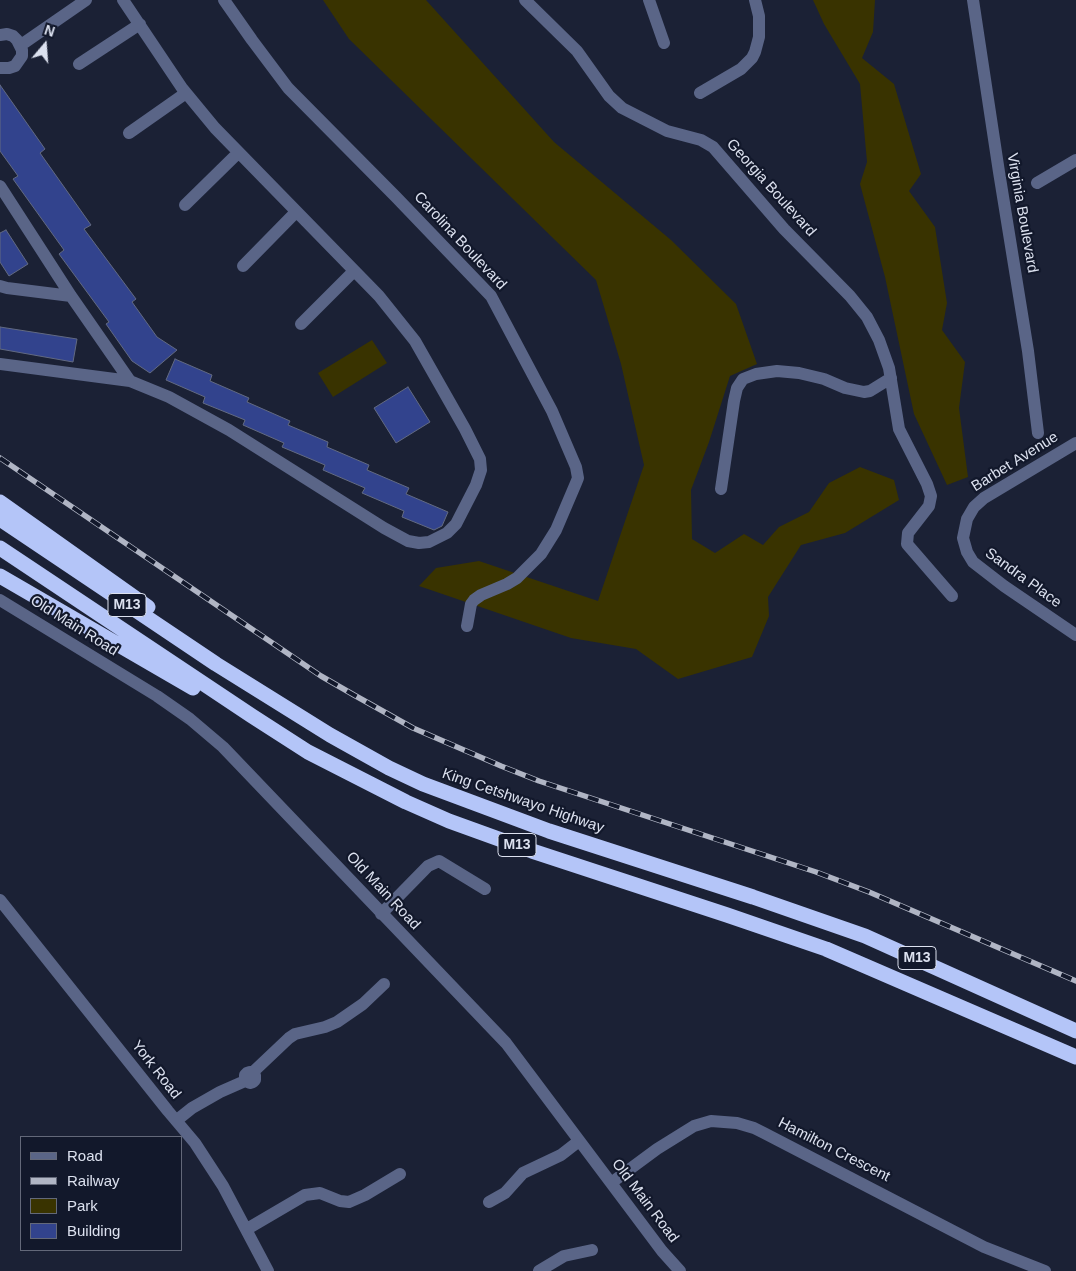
<!DOCTYPE html>
<style>
body{margin:0}
#map{position:relative;width:1076px;height:1271px;overflow:hidden;background:#1b2135;font-family:Helvetica,sans-serif}
canvas{display:block}
.legend{position:absolute;left:20px;top:1136px;width:162px;height:115px;box-sizing:border-box;background:#12182b;border:1px solid #636879;margin:0;padding:6px 9px;list-style:none;font-size:15px;color:#dce1ef}
.legend li{display:flex;align-items:center;gap:10px;height:25px}
.legend b{width:25px;border:1px solid #636879}
.north{position:absolute;left:20px;top:20px;width:50px;height:50px;-webkit-text-stroke:4px #12182b;paint-order:stroke;rotate:18deg;font-size:14px;font-weight:700;line-height:20px;text-align:center;color:#dce1ef}
.north::after{content:'';display:block;margin:auto;width:18px;height:22px;background:#dce1ef;clip-path:polygon(50% 0,100% 100%,50% 72%,0 100%)}
</style>
<div id="map">
<canvas width="1076" height="1271"></canvas>
<ul class="legend">
<li><b style="height:6px;background:#5a6587"></b>Road</li>
<li><b style="height:6px;background:#b0b5c4"></b>Railway</li>
<li><b style="height:14px;background:#393300"></b>Park</li>
<li><b style="height:14px;background:#32438d"></b>Building</li>
</ul>
<div class="north">N</div>
</div>
<script>
const c = document.querySelector('canvas').getContext('2d');
c.lineJoin = 'round';
function fill(path, color) { c.fillStyle = color; c.fill(path, 'evenodd'); }
const shape = rows => new Path2D(rows.map(r => 'M' + r).join(''));
function strokePath(path, color, width, dash) { c.strokeStyle = color; c.lineWidth = width; c.lineCap = dash ? 'butt' : 'round'; c.setLineDash(dash || []); c.stroke(path); }
function label(font, color, halo, rows, align = 'center') {
  c.font = font + ' Helvetica,sans-serif'; c.lineWidth = 4.5; c.setLineDash([]); c.textBaseline = 'middle'; c.strokeStyle = halo; c.fillStyle = color; for (const [text, x, y, turn = 0] of rows) {
    c.save(); c.translate(x, y); c.rotate((+turn || 0) * Math.PI / 180); c.textAlign = isNaN(turn) ? turn : align; if (halo) c.strokeText(text, 0, 0); c.fillText(text, 0, 0); c.restore();
  }
}
fill(shape([
 [323,0,426,0,554,142,671,240,736,304,757,364,730,376,709,442,691,490,692,539,715,553,744,534,763,545,779,527,809,512,829,483,860,467,894,480,899,500,845,533,801,545,768,597,769,616,752,657,678,679,636,649,571,638,419,586,436,568,479,561,598,601,644,465,621,364,596,280,349,39],
 [813,0,875,0,873,32,862,58,894,84,921,174,909,191,935,227,947,303,942,330,965,362,959,408,968,477,947,485,914,414,885,277,860,184,867,162,860,84,824,24],
 [372,340,387,363,333,397,318,373]
]), '#393300');
const building = shape([
 [0,85,45,149,40,153,91,225,84,229,136,299,132,302,157,337,177,350,150,373,132,361,106,324,109,322,59,254,64,250,13,179,18,176,0,151,0,85],
 [6,230,28,264,9,276,0,262,0,233,6,230],
 [0,327,77,339,73,362,0,349,0,327],
 [175,359,212,375,210,381,249,398,247,402,290,421,288,425,328,442,327,447,369,465,367,470,409,488,406,494,448,512,442,526,434,530,402,517,404,511,362,493,365,488,323,470,325,465,282,447,284,443,243,425,245,420,203,403,205,397,166,380,175,359],
 [408,387,430,422,396,443,374,408,408,387]
]);
fill(building, '#32438d');
strokePath(building, '#626a82', 1);
strokePath(shape([
 [224,0,252,40,288,88,396,197,491,296,552,411,576,467,578,478,576,483,556,530,541,554,517,578,507,584,481,595,474,600,471,604,467,626],
 [525,0,577,51,609,96,622,108,667,131,701,140,713,147,784,229,850,296,867,317,879,340,889,368,899,429,927,484,931,496,929,506,908,533,907,544,952,596],
 [649,0,664,43],
 [973,0,999,172,1028,351,1038,433],
 [0,35,7,34,13,36,17,40,22,50,22,56,15,66,9,68,0,68],
 [21,45,86,0],
 [79,64,140,24],
 [700,93,741,69,752,58,755,52,759,37,759,16,755,0],
 [129,133,186,93],
 [1037,183,1076,160],
 [0,186,71,296,130,381],
 [185,205,238,153],
 [243,266,296,212],
 [0,286,7,288,71,296],
 [301,324,354,271],
 [0,364,130,381,169,397,229,430,384,528,408,541,419,543,429,542,447,533,456,524,476,485,481,470,480,459,465,429,415,341,379,296,215,128,182,88,123,0],
 [1076,443,984,498,974,507,967,519,963,538,967,552,973,562,1004,586,1076,635],
 [721,489,734,401,737,388,743,379,756,374,777,371,799,373,824,379,845,388,864,392,870,391,891,378],
 [0,600,157,696,190,719,223,747,506,1043,662,1251,680,1271],
 [0,900,168,1111,195,1143,223,1186,268,1271],
 [381,914,428,866,439,861,485,889],
 [252,1073,289,1038,295,1034,325,1027,337,1022,363,1004,384,984],
 [177,1120,192,1108,220,1092,245,1081,250,1083,253,1082,255,1080,255,1075,250,1072,247,1073,245,1075,245,1081],
 [611,1183,657,1149,694,1126,711,1121,737,1123,754,1128,764,1133,984,1247,1045,1271],
 [489,1202,505,1193,523,1173,561,1155,579,1141],
 [247,1229,305,1195,320,1193,340,1201,349,1202,365,1195,400,1174],
 [539,1271,564,1256,592,1250]
]), '#5a6587', 12);
strokePath(shape([
 [0,502,148,607],
 [0,519,216,664,330,735,389,768,423,784,549,831,753,897,865,936,1076,1031],
 [0,548,252,716,308,752,406,802,449,821,532,851,727,915,826,949,1076,1057],
 [0,576,193,688]
]), '#b4c5f8', 15);
const rail = shape([
 [0,458,321,676,354,695,413,728,501,766,539,781,816,872,869,892,1076,981]
]);
strokePath(rail, '#b0b5c4', 5.5);
strokePath(rail, '#12182b', 4, [11]);
for (const [x, y, w] of [
 [127,605,38],
 [517,845,38],
 [917,958,38]
]) { const box = new Path2D(); box.roundRect(x - w / 2, y - 11.5, w, 23, 4); c.fillStyle = '#12182b'; c.fill(box); strokePath(box, '#dce1ef', 1); }
label('bold 14px', '#dce1ef', null, [
 ["M13",127,605],
 ["M13",517,845],
 ["M13",917,958]
]);
label('15px', '#dce1ef', '#12182b', [
 ["Georgia Boulevard",771,188,48],
 ["Virginia Boulevard",1022,213,80],
 ["Carolina Boulevard",460,241,47],
 ["Barbet Avenue",1015,462,-32],
 ["Sandra Place",1023,578,36],
 ["Old Main Road",74,626,32],
 ["King Cetshwayo Highway",523,801,19],
 ["Old Main Road",383,891,47],
 ["York Road",156,1070,52],
 ["Hamilton Crescent",834,1150,27],
 ["Old Main Road",645,1201,53]
]);
</script>
